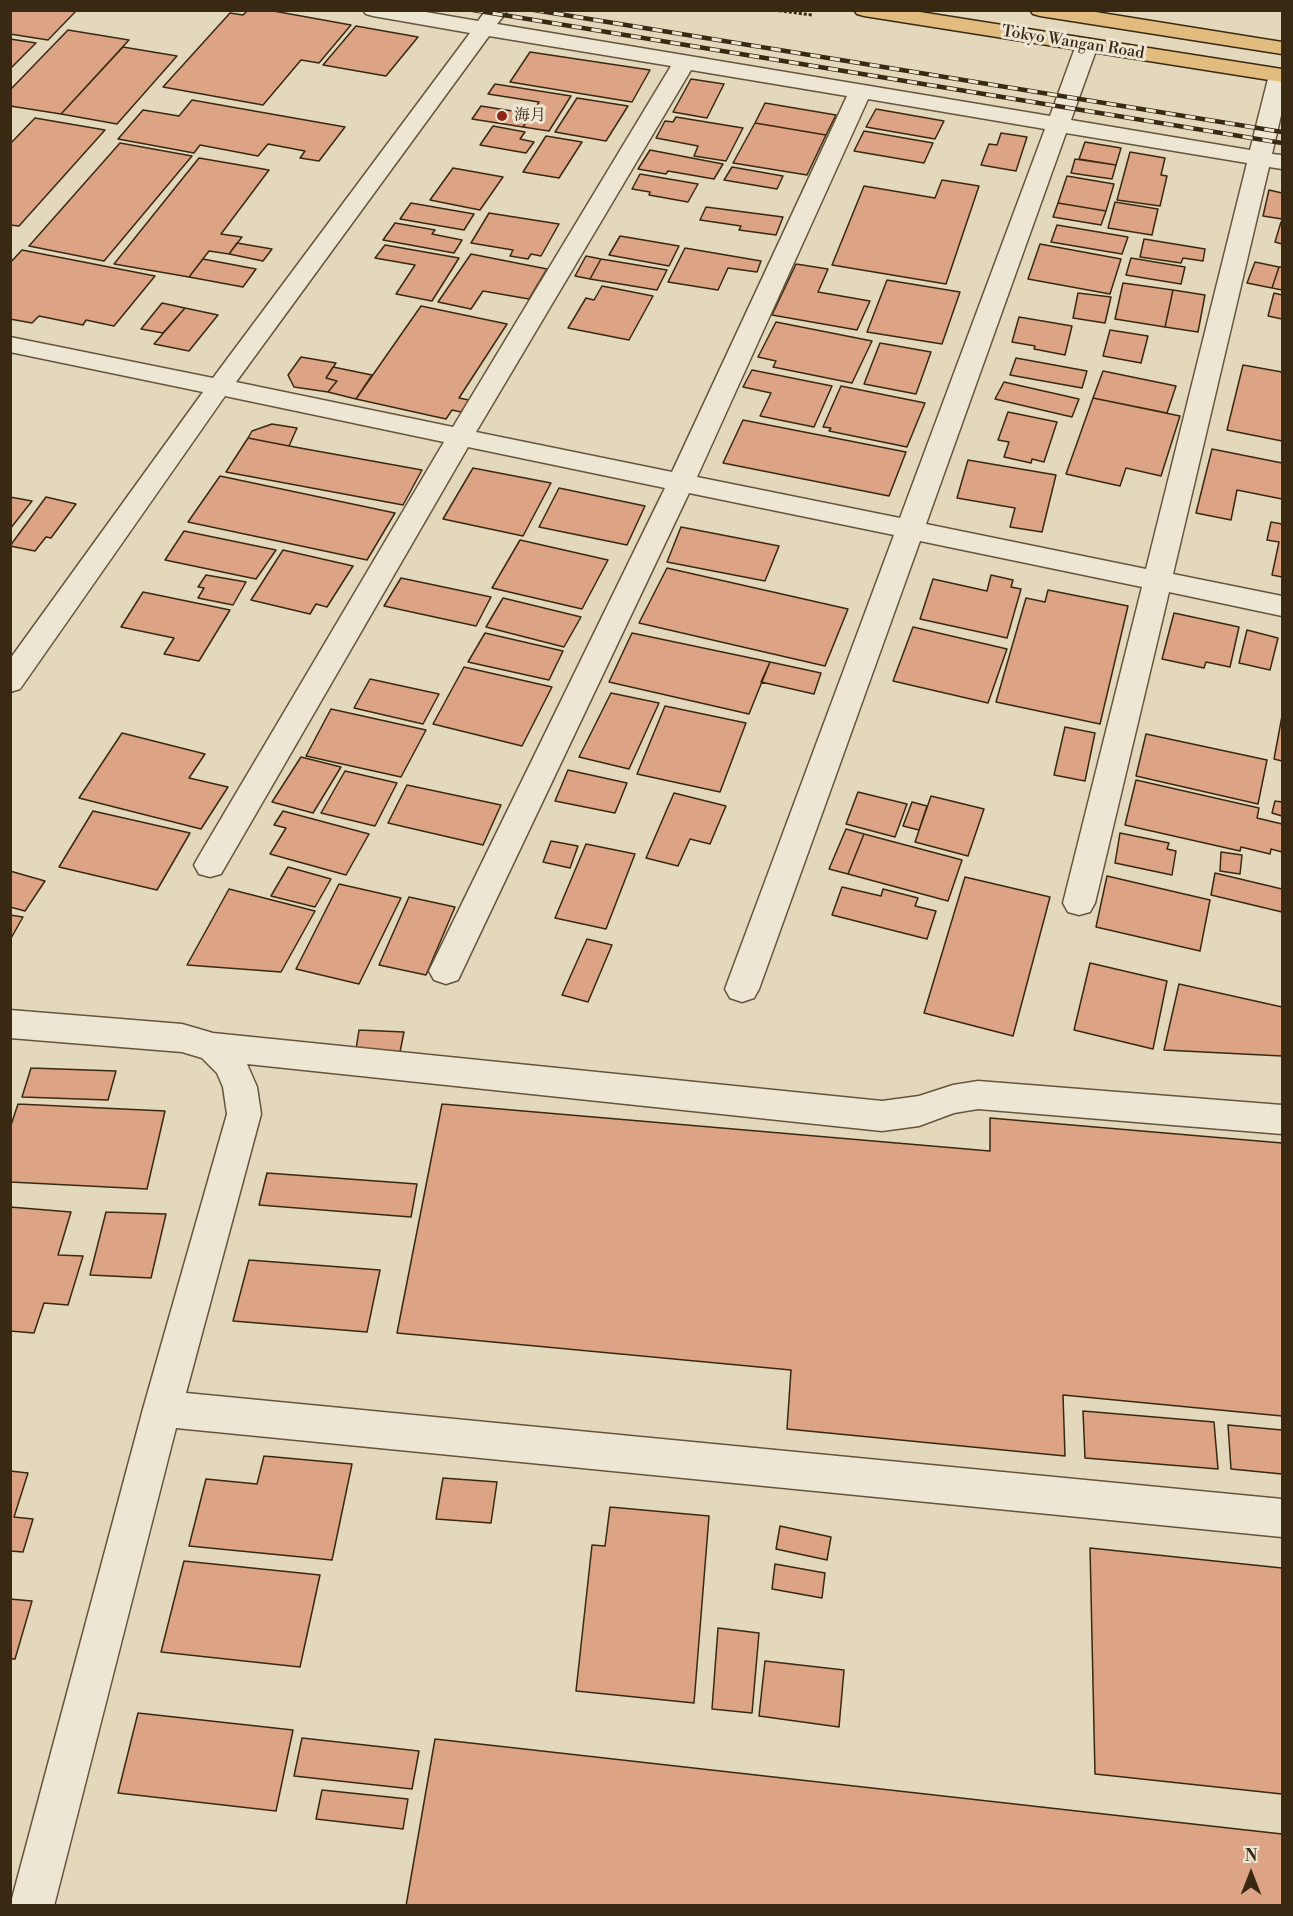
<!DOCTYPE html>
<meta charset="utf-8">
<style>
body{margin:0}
#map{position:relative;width:1293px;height:1916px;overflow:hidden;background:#e4d8bc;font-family:"Libre Bodoni",serif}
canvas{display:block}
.frame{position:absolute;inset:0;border:12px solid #392912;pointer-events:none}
.north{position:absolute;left:1221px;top:1844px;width:60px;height:60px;-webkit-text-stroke:4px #ede6d3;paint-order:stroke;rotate:0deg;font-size:16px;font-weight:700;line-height:24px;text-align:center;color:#392912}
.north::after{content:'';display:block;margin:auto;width:21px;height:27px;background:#392912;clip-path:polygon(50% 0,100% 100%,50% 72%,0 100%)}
</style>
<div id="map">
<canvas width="1293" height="1916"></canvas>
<div class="frame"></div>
<div class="north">N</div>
</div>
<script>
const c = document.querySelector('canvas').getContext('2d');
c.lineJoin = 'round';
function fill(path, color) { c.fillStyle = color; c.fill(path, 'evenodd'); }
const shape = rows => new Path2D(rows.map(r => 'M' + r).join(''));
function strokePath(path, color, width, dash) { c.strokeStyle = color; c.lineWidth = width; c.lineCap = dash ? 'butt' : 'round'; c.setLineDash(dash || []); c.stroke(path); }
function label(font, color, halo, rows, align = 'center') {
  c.font = font + ' "Libre Bodoni","Noto Serif JP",serif'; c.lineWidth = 6; c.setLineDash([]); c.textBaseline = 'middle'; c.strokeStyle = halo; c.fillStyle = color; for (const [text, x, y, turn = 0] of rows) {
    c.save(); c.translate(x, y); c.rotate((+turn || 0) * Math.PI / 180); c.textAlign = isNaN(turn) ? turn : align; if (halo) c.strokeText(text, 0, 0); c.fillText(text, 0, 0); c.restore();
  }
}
const building = shape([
 [10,10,77,10,48,40,10,34,10,10],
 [248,10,268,10,351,25,319,63,301,60,263,105,163,87,230,13,243,15,248,10],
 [356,26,418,37,386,76,323,65,356,26],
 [68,30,129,40,61,114,10,106,10,90,68,30],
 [10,39,36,43,10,69,10,39],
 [123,47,177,56,117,124,61,114,123,47],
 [530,52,650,70,632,102,510,82,530,52],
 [691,79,724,84,707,118,673,112,691,79],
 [495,84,571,96,549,131,523,127,539,102,488,94,495,84],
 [577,98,628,106,606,141,555,132,577,98],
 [192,100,345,127,319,161,300,158,305,151,268,144,258,156,200,145,194,153,118,139,143,110,179,116,192,100],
 [765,103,836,115,826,135,755,123,765,103],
 [481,106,531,114,523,127,472,119,481,106],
 [876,109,944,121,935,139,866,127,876,109],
 [676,117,743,128,726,161,694,156,698,146,656,138,665,121,673,122,676,117],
 [35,118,105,130,19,226,10,225,10,144,35,118],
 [755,123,826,135,807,175,733,163,755,123],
 [493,126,525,132,520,139,534,142,526,153,480,145,493,126],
 [864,131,933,143,924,163,854,151,864,131],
 [1001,133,1027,137,1016,171,981,165,989,144,997,145,1001,133],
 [546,136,582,142,559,178,523,172,546,136],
 [1085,142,1121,148,1116,165,1079,159,1085,142],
 [120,143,192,156,104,261,29,246,120,143],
 [650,150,723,164,714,179,668,171,666,174,638,169,650,150],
 [1130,152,1165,158,1161,175,1167,176,1160,206,1117,200,1130,152],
 [199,158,269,170,221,234,242,237,229,254,209,251,189,277,114,264,199,158],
 [1075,159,1116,165,1112,179,1071,173,1075,159],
 [732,167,783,176,777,189,724,180,732,167],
 [453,168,503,177,480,210,430,200,453,168],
 [640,174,698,184,688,202,649,195,650,192,632,189,640,174],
 [1067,176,1114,184,1106,211,1058,203,1067,176],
 [942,180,979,186,946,284,832,265,864,186,935,198,942,180],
 [1269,190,1282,193,1282,219,1263,216,1269,190],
 [1115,202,1158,209,1152,235,1108,228,1115,202],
 [411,203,474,214,464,230,400,219,411,203],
 [1058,203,1106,211,1101,225,1053,217,1058,203],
 [706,207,783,217,776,235,739,230,741,226,700,220,706,207],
 [489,213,559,224,541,256,531,254,528,259,510,256,513,250,471,243,489,213],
 [1281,222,1282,223,1282,244,1275,242,1281,222],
 [395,223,435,230,432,234,462,240,454,253,383,240,395,223],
 [1057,225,1128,237,1122,254,1051,242,1057,225],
 [620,236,679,246,669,266,609,255,620,236],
 [1144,239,1205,249,1203,261,1183,258,1181,263,1140,257,1144,239],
 [237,243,272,249,263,261,229,254,237,243],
 [1040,244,1121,259,1110,294,1028,279,1040,244],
 [385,245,459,258,432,301,396,294,415,265,375,258,385,245],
 [685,248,761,261,757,272,728,268,718,290,668,282,685,248],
 [22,250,155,276,114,326,86,320,83,325,39,316,32,323,10,319,10,263,22,250],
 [471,254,547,269,529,299,483,291,471,309,438,302,471,254],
 [586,256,601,259,590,279,575,276,586,256],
 [1131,258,1185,267,1181,284,1126,275,1131,258],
 [203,259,256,269,243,287,189,277,203,259],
 [601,259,667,270,657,290,590,279,601,259],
 [1255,262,1279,267,1272,288,1247,283,1255,262],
 [796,264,828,269,818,292,870,301,857,330,772,315,796,264],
 [1279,267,1282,267,1282,290,1272,288,1279,267],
 [887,280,960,292,942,344,867,332,887,280],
 [1123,283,1173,290,1165,327,1115,319,1123,283],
 [602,286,653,296,629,340,568,328,586,298,594,300,602,286],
 [1173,290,1205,295,1198,332,1165,327,1173,290],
 [1078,293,1111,297,1105,323,1073,318,1078,293],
 [1274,293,1282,295,1282,319,1268,316,1274,293],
 [162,303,185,308,163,333,141,329,162,303],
 [421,306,507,324,459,398,469,400,461,412,452,410,446,419,356,399,421,306],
 [185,308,218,315,189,351,154,344,185,308],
 [1019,317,1072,326,1065,355,1034,349,1035,346,1012,342,1019,317],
 [776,322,872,341,852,383,773,367,776,361,758,357,776,322],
 [1110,330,1148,336,1141,363,1103,356,1110,330],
 [880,343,931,352,916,394,864,384,880,343],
 [301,357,336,363,326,378,337,381,328,392,294,387,288,375,301,357],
 [1016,358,1087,371,1082,388,1010,375,1016,358],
 [1243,365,1282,372,1282,441,1227,430,1243,365],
 [333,367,372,375,356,399,328,392,337,381,326,378,333,367],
 [752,370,832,386,814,427,760,416,771,393,743,387,752,370],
 [1103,371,1176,386,1167,413,1093,398,1103,371],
 [1004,382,1079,399,1072,417,995,399,1004,382],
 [841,386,925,403,907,447,829,431,831,428,823,427,841,386],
 [1093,398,1180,416,1161,476,1126,468,1120,486,1066,474,1093,398],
 [1008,412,1057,422,1044,462,1032,459,1031,463,1004,457,1009,442,998,440,1008,412],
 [743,420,906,452,889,496,723,463,743,420],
 [272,424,297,428,289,446,248,438,252,431,272,424],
 [248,438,289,446,422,470,403,505,226,472,248,438],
 [1212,449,1282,463,1282,499,1237,490,1231,520,1196,513,1212,449],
 [968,460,1056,475,1042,532,1010,527,1015,508,957,498,968,460],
 [473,468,551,483,523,536,443,519,473,468],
 [220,476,395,513,367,560,188,522,220,476],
 [559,488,645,506,627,545,539,527,559,488],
 [10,497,32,501,10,529,10,497],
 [46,497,76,504,51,538,46,537,35,551,10,546,46,497],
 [1282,520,1282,577,1272,575,1279,542,1267,540,1271,522,1282,524,1282,520],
 [681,527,779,546,765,581,667,562,681,527],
 [184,531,276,550,256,579,165,560,184,531],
 [520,540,608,560,582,609,492,588,520,540],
 [283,550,353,566,327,607,316,604,310,614,251,600,283,550],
 [667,568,848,609,825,666,639,623,667,568],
 [206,575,246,582,233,605,198,598,204,588,198,587,206,575],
 [991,575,1013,580,1011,587,1021,589,1007,638,920,619,933,579,987,591,991,575],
 [401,578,491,597,476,626,384,606,401,578],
 [1048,590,1128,606,1100,724,996,702,1026,598,1045,602,1048,590],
 [143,592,230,610,199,661,164,654,174,638,121,627,143,592],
 [503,598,581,617,564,647,486,627,503,598],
 [1174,613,1239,627,1230,667,1206,662,1204,668,1162,659,1174,613],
 [913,627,1007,649,988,703,893,681,913,627],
 [1247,630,1278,638,1270,670,1239,663,1247,630],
 [485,633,563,651,549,680,468,662,485,633],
 [632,633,770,662,749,714,609,682,632,633],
 [770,662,821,673,814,694,761,682,770,662],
 [464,667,552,687,522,746,433,724,464,667],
 [370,679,439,694,423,724,354,708,370,679],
 [611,693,659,703,629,769,579,757,611,693],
 [665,706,746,723,720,792,637,774,665,706],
 [331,709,426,730,401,777,306,756,331,709],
 [1282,716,1282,761,1274,759,1282,716],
 [1065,727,1095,733,1085,781,1054,775,1065,727],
 [122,733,205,754,189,778,228,787,201,829,79,798,122,733],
 [1146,734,1267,760,1258,804,1136,776,1146,734],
 [301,757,341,767,313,813,272,802,301,757],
 [568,770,627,783,615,813,555,801,568,770],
 [345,771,397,783,375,826,321,813,345,771],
 [1136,780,1259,808,1257,818,1282,824,1282,852,1271,849,1270,854,1241,847,1240,851,1125,825,1136,780],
 [407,785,501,805,483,845,388,823,407,785],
 [858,792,907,804,895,837,846,824,858,792],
 [674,793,726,806,710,844,690,839,678,866,646,858,674,793],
 [931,796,984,809,968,856,915,842,931,796],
 [1275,801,1282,802,1282,816,1272,813,1275,801],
 [912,802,927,806,919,830,903,826,912,802],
 [93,811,190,833,157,890,59,867,93,811],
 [283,811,369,834,346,875,270,854,286,828,274,825,283,811],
 [846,829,864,834,848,874,829,869,846,829],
 [1120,833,1169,843,1167,849,1176,851,1172,875,1115,863,1120,833],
 [864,834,962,860,948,901,848,874,864,834],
 [551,841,578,846,570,868,543,862,551,841],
 [586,844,635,854,606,929,555,918,586,844],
 [1221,852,1242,855,1240,874,1220,871,1221,852],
 [288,867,331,879,315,907,271,896,288,867],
 [10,871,45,881,25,911,10,907,10,871],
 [1215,873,1282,889,1282,912,1211,895,1215,873],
 [1107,876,1210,900,1200,951,1096,927,1107,876],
 [965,877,1050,897,1013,1036,924,1013,965,877],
 [339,884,401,898,359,984,296,969,339,884],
 [842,887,881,896,883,889,918,898,915,906,936,911,927,939,832,915,842,887],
 [229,889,315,911,281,972,187,965,229,889],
 [409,897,455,907,426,975,379,965,409,897],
 [10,915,23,917,10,940,10,915],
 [587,939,612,945,588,1002,562,995,587,939],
 [1090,963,1167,981,1153,1049,1074,1030,1090,963],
 [1179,984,1282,1007,1282,1056,1164,1050,1179,984],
 [359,1030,404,1032,400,1052,356,1049,359,1030],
 [31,1068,116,1071,108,1100,22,1097,31,1068],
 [18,1104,165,1111,147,1189,10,1182,10,1128,18,1104],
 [442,1104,990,1151,990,1118,1282,1143,1282,1416,1063,1395,1065,1456,787,1429,791,1370,397,1333,442,1104],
 [267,1173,417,1184,411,1217,259,1205,267,1173],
 [10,1207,71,1212,58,1255,83,1256,68,1305,44,1303,34,1333,10,1331,10,1207],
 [106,1212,166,1214,151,1278,90,1275,106,1212],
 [249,1260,380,1270,367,1332,233,1321,249,1260],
 [1083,1411,1214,1422,1218,1469,1085,1458,1083,1411],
 [1228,1425,1282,1430,1282,1474,1231,1469,1228,1425],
 [264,1456,352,1464,332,1560,189,1546,206,1479,257,1484,264,1456],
 [10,1471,28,1473,14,1517,33,1519,23,1552,10,1551,10,1471],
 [443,1478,497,1482,491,1523,436,1519,443,1478],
 [610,1507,709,1516,694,1703,576,1691,592,1545,605,1546,610,1507],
 [780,1526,831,1537,827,1560,776,1549,780,1526],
 [1090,1548,1282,1568,1282,1794,1095,1774,1090,1548],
 [184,1561,320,1575,300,1667,161,1652,184,1561],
 [775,1564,825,1573,822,1598,772,1589,775,1564],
 [10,1599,32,1601,15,1659,10,1659,10,1599],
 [718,1628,759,1633,752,1713,712,1709,718,1628],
 [765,1661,844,1670,839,1727,759,1716,765,1661],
 [138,1713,293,1730,276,1811,118,1793,138,1713],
 [302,1738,419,1751,412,1789,294,1776,302,1738],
 [435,1739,1282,1834,1282,1906,406,1906,435,1739],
 [322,1790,408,1799,403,1829,316,1819,322,1790]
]);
fill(building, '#dca384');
strokePath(building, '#392912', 1.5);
const minor = shape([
 [363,10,414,10,478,21,486,10,504,10,506,13,497,24,1050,116,1076,45,1079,40,1087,39,1095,40,1098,45,1071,120,1250,150,1269,75,1272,70,1282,69,1282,111,1272,154,1282,155,1282,169,1269,167,1173,574,1282,596,1282,616,1169,592,1095,903,1090,912,1079,915,1068,912,1063,903,1142,587,920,541,759,989,754,998,742,1002,730,998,725,989,894,535,689,493,458,980,446,984,434,980,429,971,665,488,468,447,221,874,210,877,199,874,194,865,199,856,444,442,225,396,20,689,10,692,10,659,203,392,10,352,10,337,213,378,470,33,373,16,366,14,363,10],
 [489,36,671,66,453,427,236,382,489,36],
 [691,70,847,96,672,472,476,432,691,70],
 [868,99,1045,129,900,518,697,477,868,99],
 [1066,133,1247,163,1146,569,926,524,1066,133],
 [10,1010,182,1024,213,1033,882,1101,919,1096,953,1085,978,1081,1282,1105,1282,1134,978,1109,954,1113,919,1126,882,1131,247,1064,257,1087,261,1114,186,1393,1282,1499,1282,1537,176,1428,54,1906,10,1906,143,1409,227,1114,223,1087,217,1073,202,1058,182,1052,10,1038,10,1010]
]);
const highway = shape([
 [854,10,907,10,1282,69,1282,82,864,16,857,14,854,10],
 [1030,10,1083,10,1282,42,1282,54,1040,16,1033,14,1030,10]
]);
strokePath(minor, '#64553c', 3);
strokePath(highway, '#392912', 3);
strokePath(shape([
 [774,10,812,15]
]), '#392912', 3, [3, 2]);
fill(minor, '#ede6d3');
fill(highway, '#e2bc7e');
const rail = shape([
 [473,10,1282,143],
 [534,10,1282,132]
]);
strokePath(rail, '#392912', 4.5);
strokePath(rail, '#ede6d3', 3, [10]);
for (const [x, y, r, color] of [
 [502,116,6,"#8f2418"]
]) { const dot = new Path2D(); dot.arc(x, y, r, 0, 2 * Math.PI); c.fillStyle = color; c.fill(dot); strokePath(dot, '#ede6d3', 2); }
label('16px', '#392912', '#ede6d3', [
 ["Tokyo Wangan Road",1073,43,9]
]);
label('16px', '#392912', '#ede6d3', [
 ["海月",514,116]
], 'left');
</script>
